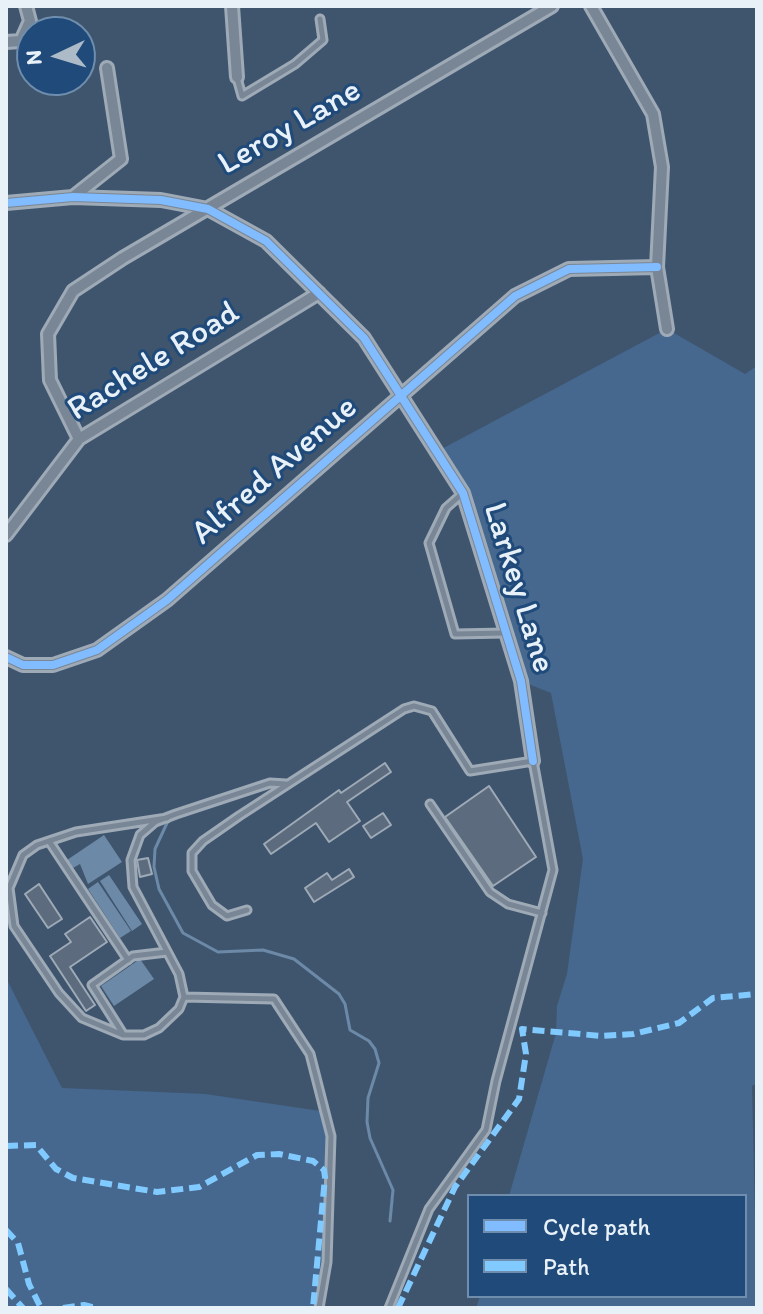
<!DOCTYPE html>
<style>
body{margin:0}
#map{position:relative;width:763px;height:1314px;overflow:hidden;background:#3f556e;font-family:Itim,sans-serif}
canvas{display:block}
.frame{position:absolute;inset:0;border:8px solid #e8f1f8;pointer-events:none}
.legend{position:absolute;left:467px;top:1194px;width:280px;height:104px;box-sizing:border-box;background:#1f4a7a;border:2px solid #6f8dac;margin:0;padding:10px 14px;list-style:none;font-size:24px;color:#e8f1f8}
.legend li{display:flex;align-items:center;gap:16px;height:40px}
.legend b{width:40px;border:2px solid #6f8dac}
.north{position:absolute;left:16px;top:16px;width:80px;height:80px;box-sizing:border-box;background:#1f4a7a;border:2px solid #6f8dac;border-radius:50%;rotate:266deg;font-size:22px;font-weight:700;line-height:32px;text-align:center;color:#e8f1f8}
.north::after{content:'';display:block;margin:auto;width:28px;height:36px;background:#adbac8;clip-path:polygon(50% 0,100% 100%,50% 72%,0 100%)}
</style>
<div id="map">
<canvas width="763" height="1314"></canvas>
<div class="frame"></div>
<ul class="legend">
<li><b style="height:10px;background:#80bcff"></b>Cycle path</li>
<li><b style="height:10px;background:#80caff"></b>Path</li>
</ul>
<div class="north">N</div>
</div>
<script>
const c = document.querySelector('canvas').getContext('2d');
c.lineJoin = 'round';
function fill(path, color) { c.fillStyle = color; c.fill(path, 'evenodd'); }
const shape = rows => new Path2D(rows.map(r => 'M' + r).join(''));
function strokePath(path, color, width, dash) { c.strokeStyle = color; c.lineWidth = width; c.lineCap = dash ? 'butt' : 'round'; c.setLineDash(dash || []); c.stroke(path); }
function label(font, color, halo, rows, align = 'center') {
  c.font = font + ' Itim,sans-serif'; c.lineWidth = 6; c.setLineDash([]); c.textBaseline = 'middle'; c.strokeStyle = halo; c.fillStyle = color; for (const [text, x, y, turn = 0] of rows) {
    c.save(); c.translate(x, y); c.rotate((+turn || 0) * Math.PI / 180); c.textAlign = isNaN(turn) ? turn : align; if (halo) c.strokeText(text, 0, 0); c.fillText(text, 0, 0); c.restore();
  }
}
fill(shape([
 [667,329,745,374,757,366,757,1083,752,1086,757,1308,476,1308,480,1296,745,1296,745,1196,509,1196,556,1033,557,1006,567,974,583,859,551,693,521,681,463,493,436,452],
 [6,978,62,1088,205,1094,327,1112,331,1136,327,1262,319,1308,6,1308]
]), '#46688e');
fill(shape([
 [104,835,122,862,88,884,80,864,73,868,67,860],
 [109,875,142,924,132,931,100,881],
 [98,882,131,931,120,938,88,889],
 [140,959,154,979,114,1006,101,986]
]), '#6c89a7');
strokePath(shape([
 [167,823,155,849,154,867,159,889,183,933,218,952,263,950,294,959,339,994,345,1004,350,1030,369,1041,375,1049,379,1063,368,1098,367,1122,370,1138,393,1190,390,1221]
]), '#6c89a7', 3);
const building = shape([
 [385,763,391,772,347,802,360,821,329,842,316,823,271,854,264,844,339,790,341,793,385,763],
 [489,786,536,857,493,886,445,817,489,786],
 [383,813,391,825,371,838,363,826,383,813],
 [148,858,152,874,140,877,137,860,148,858],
 [349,869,354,877,314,902,305,888,327,873,332,880,349,869],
 [39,884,62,919,48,928,25,894,39,884],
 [90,917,107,942,70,967,95,1005,86,1011,50,956,71,942,65,934,90,917]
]);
fill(building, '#5c6c7e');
strokePath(building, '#9faab7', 2);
const lane = shape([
 [237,78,242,96,295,64,323,40,320,19],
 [463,493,446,508,429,543,455,634,505,633],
 [430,804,490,892,508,904,542,913],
 [167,818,76,832,37,845,23,855,9,888,14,926,59,993,82,1018,123,1035,144,1035,159,1028,179,1009,184,997,179,974,133,887,131,860,140,835,155,822,176,814,270,783,286,784],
 [49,841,128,960],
 [247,910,227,916,212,905,192,871,192,853,203,841,239,816,404,709,414,706,432,711,470,771,533,761,553,870,496,1081,486,1130,429,1209,389,1308],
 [184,997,274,999,310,1054,331,1136,327,1262,319,1308],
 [123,1034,92,985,133,956,167,952]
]);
const street = shape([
 [232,6,237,77],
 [591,6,653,114,662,167,657,267,667,329],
 [6,42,21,41,30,21,26,6],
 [73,197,121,159,107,68],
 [6,203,73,197,161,200,208,209,266,241,364,338,463,493,521,681,533,761],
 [79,439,50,380,48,334,73,291,123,258,552,6],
 [6,535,79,439,319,293],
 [6,657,23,665,53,665,97,650,167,600,515,296,569,269,657,267]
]);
strokePath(lane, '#9faab7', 11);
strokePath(street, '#9faab7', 16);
strokePath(lane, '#798695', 5);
strokePath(street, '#798695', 10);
strokePath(shape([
 [6,1146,36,1145,56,1169,73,1178,157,1192,199,1187,257,1155,279,1154,313,1161,324,1170,325,1177,313,1308],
 [6,1230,18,1243,29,1284,41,1308],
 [6,1289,23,1308],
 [63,1308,84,1305,96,1308],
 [398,1308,455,1187,519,1099,526,1054,522,1029,602,1036,633,1034,679,1023,713,998,757,994]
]), '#80caff', 6, [12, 6]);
strokePath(shape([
 [6,203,73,197,161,200,208,209,266,241,364,338,463,493,521,681,533,761],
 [6,657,23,665,53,665,97,650,167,600,515,296,569,269,657,267]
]), '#80bcff', 8);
label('34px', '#e8f1f8', '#1f4a7a', [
 ["Leroy Lane",290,128,-30],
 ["Rachele Road",154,362,-32],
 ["Alfred Avenue",275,471,-41],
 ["Larkey Lane",518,588,73]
]);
</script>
